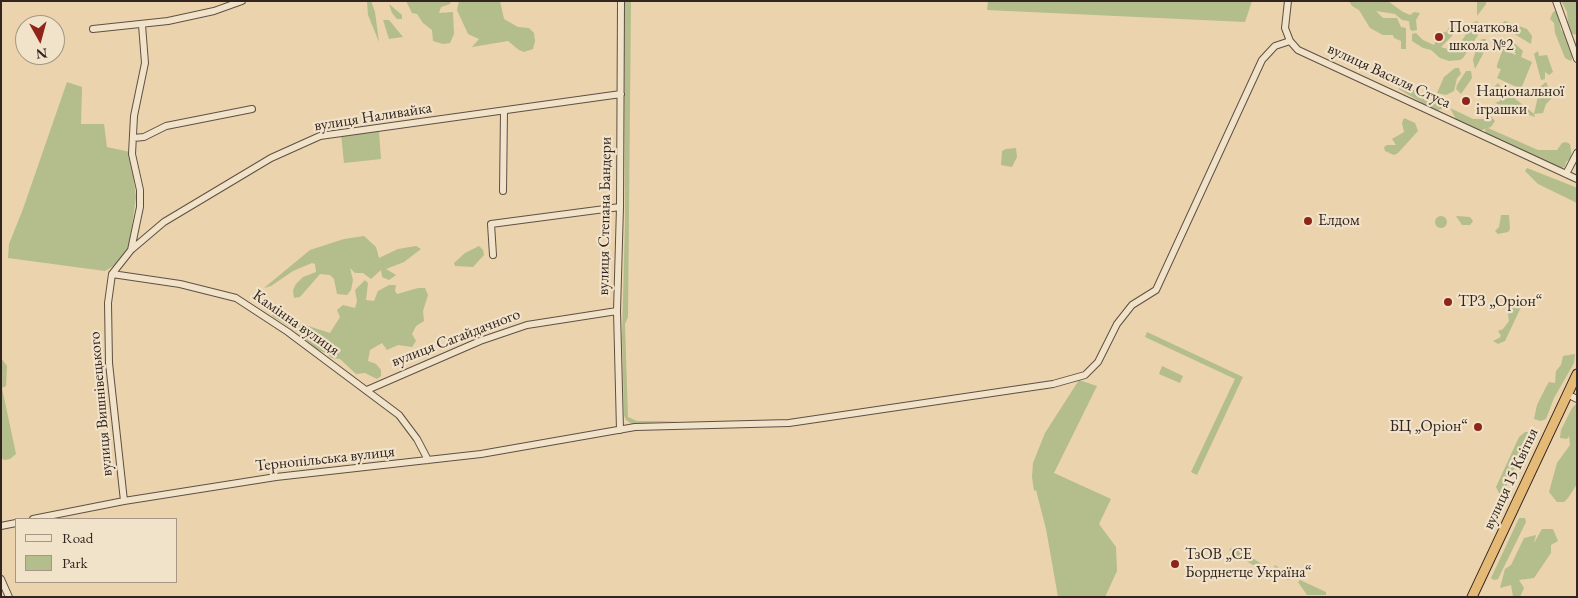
<!DOCTYPE html>
<meta charset="utf-8">
<style>
body{margin:0}
#map{position:relative;width:1578px;height:598px;overflow:hidden;background:#ead3ad;font-family:"EB Garamond",serif}
canvas{display:block}
.frame{position:absolute;inset:0;border:2px solid #32251f;pointer-events:none}
.legend{position:absolute;left:15px;top:518px;width:162px;height:65px;box-sizing:border-box;background:#f1e2ca;border:1px solid #a59686;margin:0;padding:6px 9px;list-style:none;font-size:15px;color:#32251f}
.legend li{display:flex;align-items:center;gap:10px;height:25px}
.legend b{width:25px;border:1px solid #a59686}
.north{position:absolute;left:15px;top:15px;width:50px;height:50px;box-sizing:border-box;background:#f1e2ca;border:1px solid #a59686;border-radius:50%;rotate:173deg;font-size:14px;font-weight:700;line-height:20px;text-align:center;color:#32251f}
.north::after{content:'';display:block;margin:auto;width:18px;height:22px;background:#8f2418;clip-path:polygon(50% 0,100% 100%,50% 72%,0 100%)}
</style>
<div id="map">
<canvas width="1578" height="598"></canvas>
<div class="frame"></div>
<ul class="legend">
<li><b style="height:6px;background:#f1e2ca"></b>Road</li>
<li><b style="height:14px;background:#b4bd8c"></b>Park</li>
</ul>
<div class="north">N</div>
</div>
<script>
const c = document.querySelector('canvas').getContext('2d');
c.lineJoin = 'round';
function fill(path, color) { c.fillStyle = color; c.fill(path, 'evenodd'); }
const shape = rows => new Path2D(rows.map(r => 'M' + r).join(''));
function strokePath(path, color, width, dash) { c.strokeStyle = color; c.lineWidth = width; c.lineCap = dash ? 'butt' : 'round'; c.setLineDash(dash || []); c.stroke(path); }
function label(font, color, halo, rows, align = 'center') {
  c.font = font + ' "EB Garamond",serif'; c.lineWidth = 4.5; c.setLineDash([]); c.textBaseline = 'middle'; c.strokeStyle = halo; c.fillStyle = color; for (const [text, x, y, turn = 0] of rows) {
    c.save(); c.translate(x, y); c.rotate((+turn || 0) * Math.PI / 180); c.textAlign = isNaN(turn) ? turn : align; if (halo) c.strokeText(text, 0, 0); c.fillText(text, 0, 0); c.restore();
  }
}
fill(shape([
 [367,1,371,1,375,12,379,42,368,15],
 [406,1,451,1,450,4,441,7,439,13,453,12,454,34,450,43,443,44,433,41,432,30,423,23,417,14,412,13],
 [459,1,500,1,504,19,518,27,529,28,534,33,535,41,533,49,524,52,519,50,508,41,472,47,479,39,468,34,457,10],
 [624,1,631,1,628,317,625,324,628,417,637,421,678,421,632,424,626,420,624,415,622,336,625,220],
 [988,1,1252,1,1245,22,987,10],
 [1349,1,1388,1,1403,12,1410,15,1414,12,1420,13,1416,20,1417,30,1412,31,1410,29,1409,21,1402,20,1395,14,1376,11,1383,18,1397,18,1401,27,1406,28,1406,49,1401,49,1401,41,1394,38,1393,35,1383,35,1370,28,1359,10,1352,6],
 [1477,1,1486,1,1486,4,1477,16],
 [1573,1,1577,3,1577,35,1569,33,1567,12,1562,2],
 [389,4,402,15,402,19,397,19,392,13],
 [1557,10,1561,30,1567,36,1573,56,1571,61,1565,58,1555,33,1554,23,1550,19,1553,12],
 [383,20,389,20,403,37,389,39],
 [1477,21,1480,25,1478,35,1463,58,1460,60,1449,61,1440,58,1431,50,1423,48,1412,41,1412,34,1416,33,1423,40,1434,45,1440,33,1446,32,1450,26,1453,27,1454,30,1452,36,1441,47,1454,51,1465,36,1469,24],
 [1505,21,1527,29,1532,36,1531,44,1511,32,1506,32,1501,24],
 [1482,39,1486,39,1483,54,1475,69,1473,60,1478,42],
 [1511,40,1523,51,1521,57,1532,62,1521,89,1497,78,1501,69,1497,68,1497,65,1504,46,1506,45,1508,52,1516,55],
 [1538,51,1539,56,1547,55,1553,72,1549,75,1545,72,1545,79,1541,80,1534,54],
 [1455,68,1459,68,1461,74,1457,78,1454,91,1446,95,1437,93,1444,77],
 [1466,71,1471,71,1472,78,1461,94,1456,89,1457,85],
 [67,82,82,87,81,124,104,124,107,147,130,152,136,197,130,239,128,250,115,265,105,271,8,258,9,244,23,209],
 [1546,82,1553,97,1546,104,1543,113,1534,114,1535,117,1495,103,1500,101,1500,98,1495,86,1498,83,1502,89,1510,87,1513,92,1513,97,1534,114,1540,87],
 [1398,84,1429,96,1442,105,1442,109,1435,111,1399,89],
 [1450,108,1473,119,1483,119,1491,116,1495,121,1491,127,1478,131,1457,121],
 [1404,118,1415,123,1418,131,1398,153,1394,155,1385,151,1384,147,1387,145,1396,145,1392,139,1404,132,1402,123],
 [1488,128,1538,150,1557,150,1562,143,1566,142,1570,144,1572,157,1566,162,1565,167,1561,168,1486,134,1485,129],
 [379,131,381,159,344,163,341,134],
 [1016,148,1017,157,1012,167,1001,165,1002,151,1006,149],
 [1527,168,1575,187,1577,189,1577,203,1538,184,1525,171],
 [1501,215,1509,215,1510,229,1508,232,1498,234,1495,231,1499,227],
 '1435 222a6 6 0 1 1 12 0a6 6 0 1 1-12 0Z',
 [1456,216,1470,217,1473,221,1470,225,1462,225],
 [364,236,376,247,379,258,398,249,416,246,421,249,404,262,386,269,396,275,389,280,382,277,381,270,371,279,363,273,355,273,350,268,353,280,351,290,347,295,337,294,334,279,330,275,320,274,300,297,294,298,293,290,296,284,303,277,316,272,315,264,312,263,293,271,271,286,264,288,310,250,344,239],
 [479,246,483,250,484,255,473,267,455,266,454,263,465,253],
 [365,280,368,283,366,300,374,301,378,291,389,285,396,285,395,291,397,294,418,288,425,288,428,295,423,311,424,321,416,326,412,334,416,341,412,347,398,345,387,350,382,343,370,350,368,361,376,364,381,370,381,376,377,379,365,373,356,374,340,359,332,358,326,353,316,349,295,330,272,316,274,311,279,310,293,321,330,333,340,317,337,310,343,305,355,308,357,301,355,290],
 [1517,299,1521,300,1522,305,1505,341,1498,344,1493,341,1499,338,1501,336,1498,331,1503,329,1509,321,1507,308,1512,307,1514,300],
 [1147,332,1243,377,1197,475,1191,472,1235,379,1145,337],
 [1575,354,1574,363,1554,398,1546,419,1541,421,1534,419,1537,405,1546,387,1549,382,1555,383,1556,371,1561,365,1563,356],
 [1,358,7,366,6,386,2,388,16,454,10,459,4,460,1,457],
 [1162,366,1183,376,1180,383,1159,374],
 [1079,380,1097,386,1054,473,1111,499,1099,524,1116,547,1117,571,1105,597,1058,597,1046,529,1036,490,1034,491,1032,477,1033,463,1045,433],
 [1577,403,1577,484,1568,498,1564,502,1557,502,1549,492,1557,463,1570,445,1569,436,1567,439,1560,438,1561,430,1572,408],
 [1525,432,1532,432,1501,497,1496,487,1519,437],
 [1519,518,1525,518,1526,522,1498,579,1494,580,1491,578],
 [1542,529,1553,529,1558,541,1551,545,1551,553,1534,578,1519,580,1524,588,1520,597,1513,597,1511,585,1500,588,1505,569,1511,565,1524,538,1536,535,1534,543],
 [1231,548,1245,553,1263,565,1262,567,1253,565,1234,554,1229,550],
 [1275,565,1291,577,1291,579,1288,580,1278,575,1273,570],
 [1300,580,1326,592,1326,595,1307,595,1298,582]
]), '#b4bd8c');
const minor = shape([
 [1288,1,1285,28,1290,41,1298,50,1577,179],
 [1556,1,1577,59],
 [93,29,168,21,214,11,242,1],
 [133,138,144,137,166,126,252,109],
 [1566,174,1577,153],
 [503,191,504,111],
 [131,250,140,207,140,190,132,154,134,116,145,63,142,25],
 [493,255,491,224,620,207],
 [112,274,180,284,236,298,288,332,399,415,417,439,428,460],
 [367,390,480,341,527,325,617,311],
 [1567,394,1577,399],
 [620,430,617,311,620,207,621,1],
 [124,501,109,363,108,303,112,274,131,250,164,222,271,158,320,136,621,94],
 [33,519,124,501,276,477,481,454,635,427,789,423,1053,384,1085,375,1098,362,1117,324,1132,305,1156,290,1262,60,1275,46,1290,41],
 [1,526,16,523],
 [1,579,9,597]
]);
const highway = shape([
 [1472,597,1577,374]
]);
strokePath(minor, '#605042', 8);
strokePath(highway, '#32251f', 11);
strokePath(minor, '#f1e2ca', 6);
strokePath(highway, '#e5ba76', 9);
for (const [x, y, r, color] of [
 [1439,37,5,"#8f2418"],
 [1466,101,5,"#8f2418"],
 [1308,221,5,"#8f2418"],
 [1448,302,5,"#8f2418"],
 [1478,427,5,"#8f2418"],
 [1175,564,5,"#8f2418"]
]) { const dot = new Path2D(); dot.arc(x, y, r, 0, 2 * Math.PI); c.fillStyle = color; c.fill(dot); strokePath(dot, '#f1e2ca', 2); }
label('16px', '#32251f', '#f1e2ca', [
 ["Початкова",1449,28],
 ["школа №2",1449,46],
 ["Національної",1476,92],
 ["іграшки",1476,110],
 ["Елдом",1318,221],
 ["ТРЗ „Оріон“",1458,302],
 ["БЦ „Оріон“",1468,427,"right"],
 ["ТзОВ „СЕ",1185,555],
 ["Борднетце Україна“",1185,573]
], 'left');
label('16px', '#32251f', '#f1e2ca', [
 ["вулиця Василя Стуса",1389,76,25],
 ["вулиця Наливайка",373,117,-9],
 ["вулиця Степана Бандери",605,216,-89],
 ["Камінна вулиця",296,323,35],
 ["вулиця Сагайдачного",456,338,-21],
 ["вулиця Вишнівецького",101,404,-95],
 ["Тернопільська вулиця",325,459,-6],
 ["вулиця 15 Квітня",1511,479,-65]
]);
</script>
